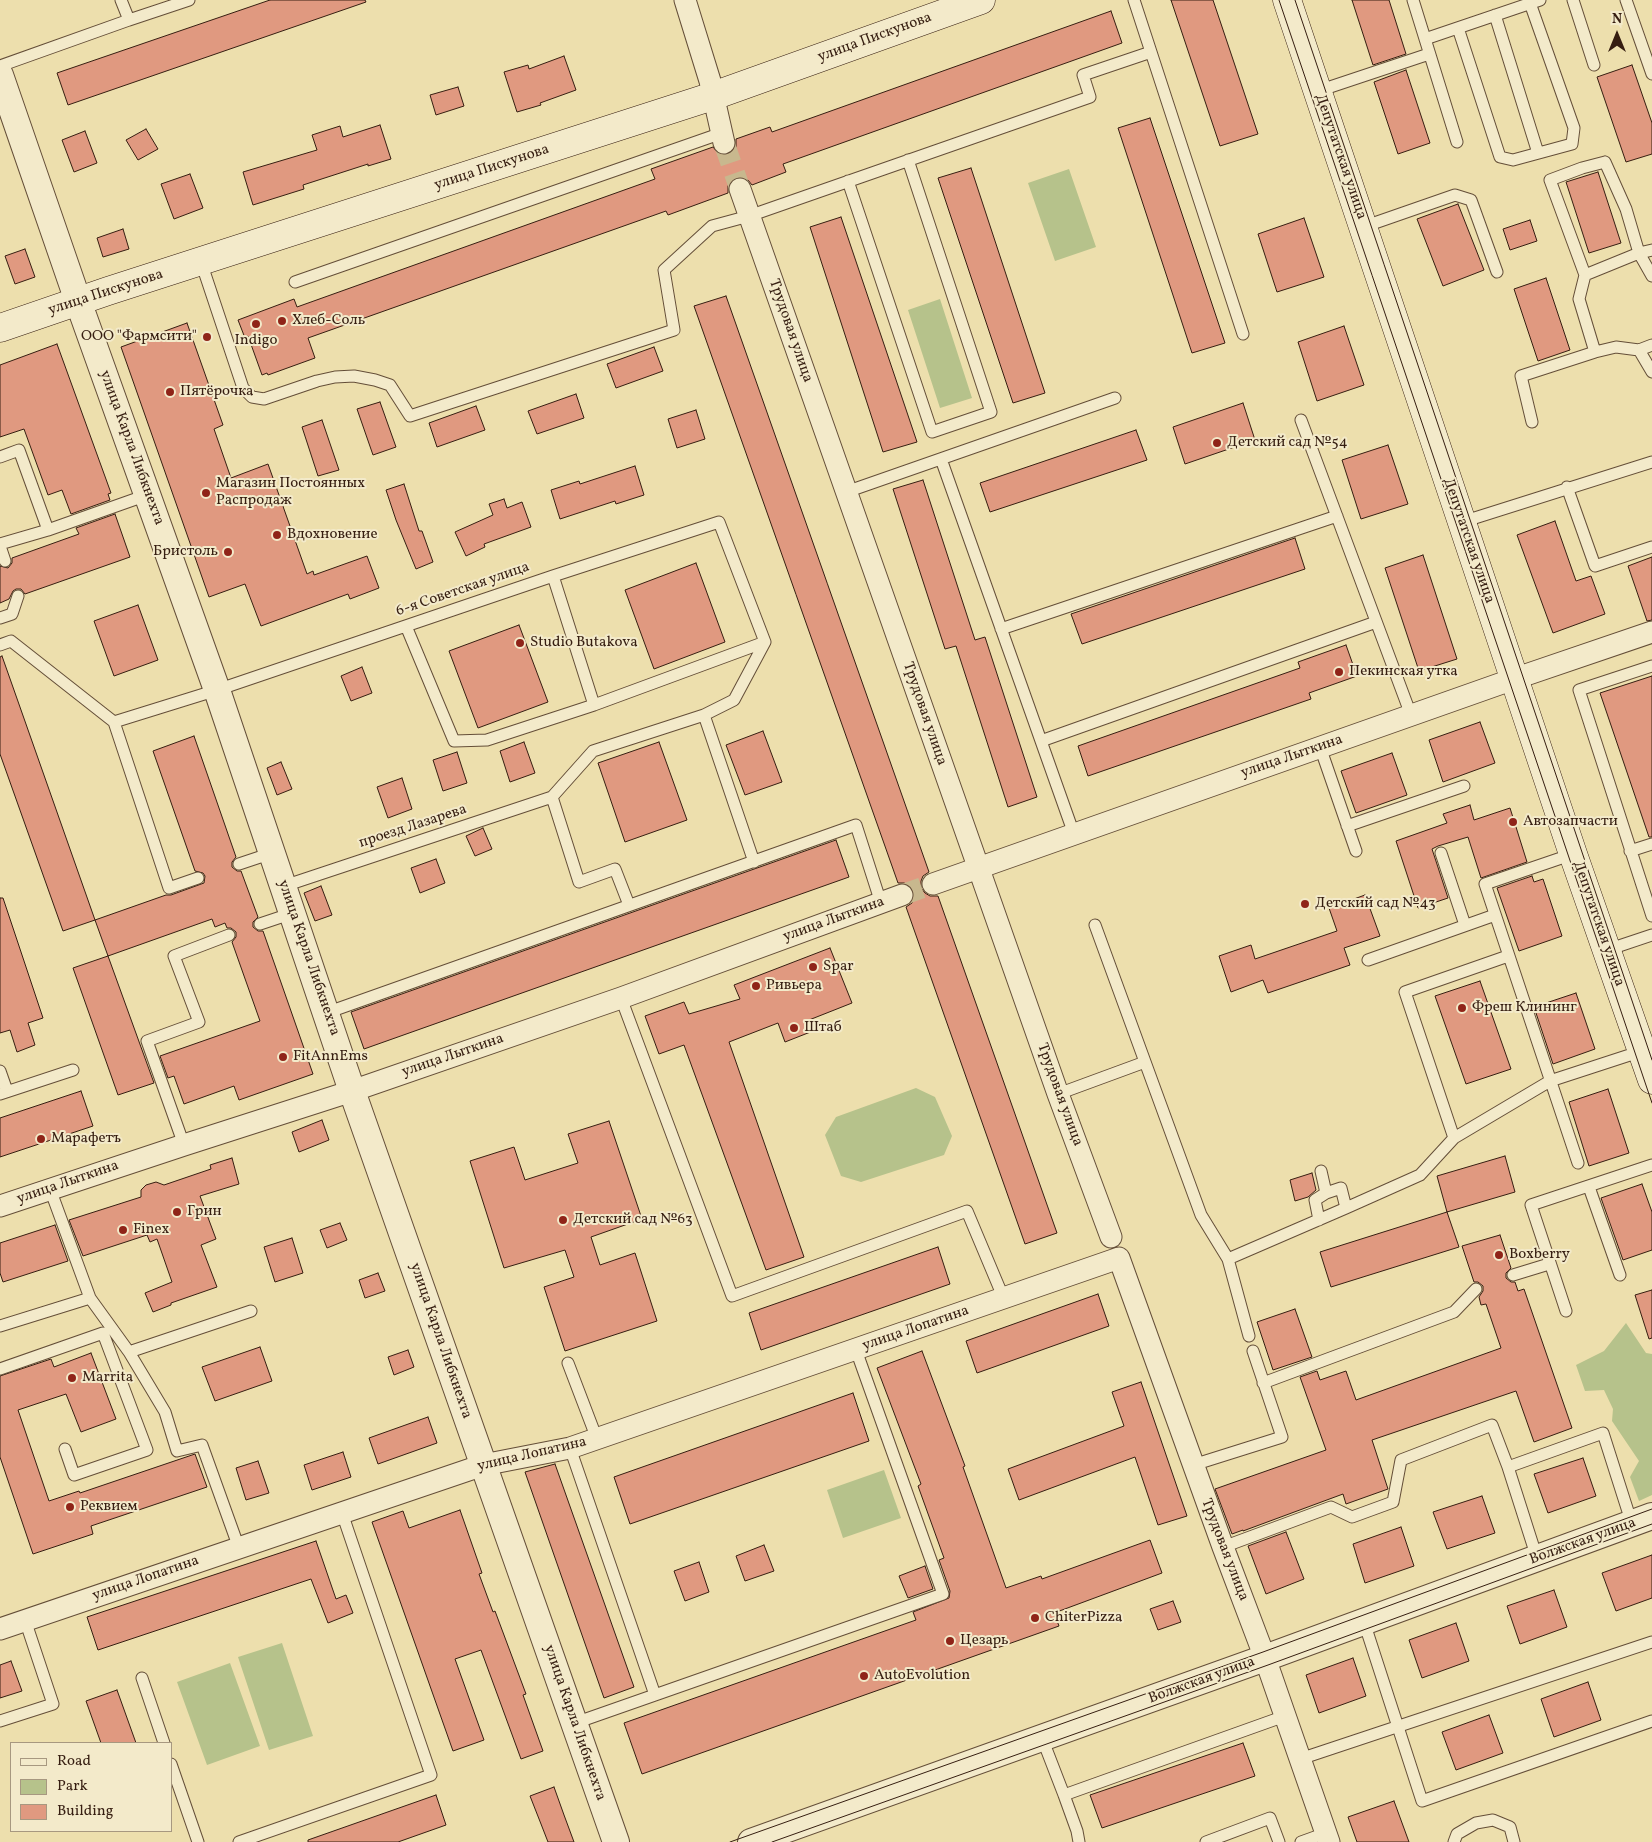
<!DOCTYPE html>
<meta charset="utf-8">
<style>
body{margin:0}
#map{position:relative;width:1652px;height:1842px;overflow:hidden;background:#eddfad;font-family:Vollkorn,serif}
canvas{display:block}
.legend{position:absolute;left:10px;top:1742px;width:162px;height:90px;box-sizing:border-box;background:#f3eaca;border:1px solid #a79880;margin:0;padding:6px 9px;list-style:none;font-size:15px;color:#361e11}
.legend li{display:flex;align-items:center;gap:10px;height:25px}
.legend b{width:25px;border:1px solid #a79880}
.north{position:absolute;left:1592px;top:10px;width:50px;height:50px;-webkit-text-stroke:4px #f3eaca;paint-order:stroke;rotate:0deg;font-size:14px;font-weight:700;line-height:20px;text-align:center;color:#361e11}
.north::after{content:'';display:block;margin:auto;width:18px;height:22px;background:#361e11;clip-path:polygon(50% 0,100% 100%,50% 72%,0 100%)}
</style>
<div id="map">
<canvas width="1652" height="1842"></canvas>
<ul class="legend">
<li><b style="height:6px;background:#f3eaca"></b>Road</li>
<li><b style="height:14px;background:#b6c28b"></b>Park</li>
<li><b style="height:14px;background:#e09980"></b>Building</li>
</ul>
<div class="north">N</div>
</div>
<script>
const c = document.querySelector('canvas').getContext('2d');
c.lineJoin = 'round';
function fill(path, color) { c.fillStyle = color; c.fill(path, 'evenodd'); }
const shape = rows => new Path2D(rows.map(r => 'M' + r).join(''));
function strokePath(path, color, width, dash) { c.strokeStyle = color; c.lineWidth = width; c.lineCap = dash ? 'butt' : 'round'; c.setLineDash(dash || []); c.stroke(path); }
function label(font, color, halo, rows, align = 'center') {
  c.font = font + ' Vollkorn,serif'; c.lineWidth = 4; c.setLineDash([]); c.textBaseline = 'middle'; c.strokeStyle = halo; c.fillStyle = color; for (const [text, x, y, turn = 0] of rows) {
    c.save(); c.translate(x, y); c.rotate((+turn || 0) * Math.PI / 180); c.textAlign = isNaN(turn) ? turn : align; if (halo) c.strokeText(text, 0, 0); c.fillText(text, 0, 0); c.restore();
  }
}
fill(shape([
 [1069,169,1096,247,1055,261,1028,183],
 [940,299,972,398,940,408,908,310],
 [916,1088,935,1097,952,1136,944,1155,861,1182,841,1176,825,1135,836,1117],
 [1626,1323,1646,1353,1652,1354,1652,1495,1639,1501,1630,1477,1639,1461,1612,1421,1613,1409,1604,1390,1585,1391,1576,1365,1604,1351],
 [884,1470,901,1518,843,1538,827,1490],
 [282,1643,313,1736,269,1750,238,1657],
 [230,1663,260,1746,207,1765,177,1682]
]), '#b6c28b');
const building = shape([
 [270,0,365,0,366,2,68,105,57,73,270,0],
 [1171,0,1213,0,1258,134,1220,146,1171,0],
 [1352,0,1389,0,1406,54,1373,65,1352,0],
 [1111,11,1122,43,783,164,786,172,752,185,748,180,743,177,735,177,730,181,728,186,728,193,668,215,666,211,308,338,315,358,268,375,267,373,262,375,248,336,245,338,238,320,294,299,297,307,655,179,651,169,713,147,720,155,727,155,733,152,736,147,736,139,770,127,772,132,1111,11],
 [564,56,576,90,540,103,541,105,517,112,504,72,528,65,529,69,564,56],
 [1632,65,1652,123,1652,154,1626,162,1597,77,1632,65],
 [1406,70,1430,143,1398,154,1374,82,1406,70],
 [458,87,464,106,436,115,430,95,458,87],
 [1150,118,1225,343,1192,353,1118,128,1150,118],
 [380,125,391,159,368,166,368,164,303,185,304,189,253,205,243,172,317,150,312,135,340,126,343,137,380,125],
 [146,129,158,149,138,160,126,140,146,129],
 [85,131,97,163,74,172,62,140,85,131],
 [971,168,1045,393,1013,403,938,178,971,168],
 [1598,172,1621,243,1589,253,1566,182,1598,172],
 [190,174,203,208,174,219,161,184,190,174],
 [1458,204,1484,270,1443,286,1417,219,1458,204],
 [841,217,917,442,883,452,810,227,841,217],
 [1304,218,1324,277,1277,292,1258,234,1304,218],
 [1530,220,1537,241,1510,250,1503,229,1530,220],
 [123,229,129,249,103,257,97,238,123,229],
 [25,249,35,277,15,284,5,256,25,249],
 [1546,278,1570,350,1538,361,1514,289,1546,278],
 [726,296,929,872,923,876,921,881,921,888,925,893,930,896,938,896,1057,1233,1025,1244,906,907,912,903,914,898,914,891,910,885,904,883,898,883,694,306,726,296],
 [187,323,223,425,214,429,231,478,268,464,307,574,313,571,314,575,367,556,379,588,350,599,348,594,261,626,245,584,209,597,121,347,187,323],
 [1344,326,1364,385,1317,401,1298,342,1344,326],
 [57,344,111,493,108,494,110,500,71,514,62,490,48,495,24,429,0,437,0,365,57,344],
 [654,347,663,371,616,388,607,364,654,347],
 [576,394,584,418,537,434,528,411,576,394],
 [380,402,396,447,373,455,357,409,380,402],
 [1243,403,1255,440,1185,464,1173,427,1243,403],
 [476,406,485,430,437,447,429,423,476,406],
 [696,410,705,439,677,448,668,419,696,410],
 [322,420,339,470,318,476,302,427,322,420],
 [1136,430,1147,460,990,512,980,483,1136,430],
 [1388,445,1408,504,1361,519,1342,460,1388,445],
 [635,466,644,495,616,504,615,501,560,519,551,490,579,481,580,484,635,466],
 [923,480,975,640,985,637,1037,797,1008,807,956,646,945,649,893,489,923,480],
 [404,484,419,531,422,531,433,562,416,569,396,520,386,490,404,484],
 [504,499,507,508,522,502,531,527,484,544,485,547,466,556,455,532,493,515,489,504,504,499],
 [115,514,130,557,25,594,21,589,16,589,13,591,9,599,0,603,0,566,8,568,12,563,12,558,79,534,76,528,115,514],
 [1555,521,1576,581,1591,576,1605,614,1553,633,1517,535,1555,521],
 [1295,538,1305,569,1082,644,1071,614,1295,538],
 [1423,555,1457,659,1419,671,1385,568,1423,555],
 [1652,557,1652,620,1647,621,1628,566,1652,557],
 [696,563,725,642,654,669,625,590,696,563],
 [138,605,158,660,114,676,94,621,138,605],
 [519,625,548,702,478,728,449,651,519,625],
 [1346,645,1357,676,1309,693,1311,699,1088,776,1078,746,1300,668,1298,662,1346,645],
 [2,656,95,920,63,931,0,754,0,657,2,656],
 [362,667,372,693,351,701,341,676,362,667],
 [1652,676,1652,837,1649,837,1600,693,1652,676],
 [1480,722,1495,763,1443,782,1429,740,1480,722],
 [763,731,782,782,745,795,726,745,763,731],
 [194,736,236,857,232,862,232,867,237,871,241,871,258,917,253,922,253,927,258,931,263,931,313,1074,239,1100,234,1086,184,1104,174,1076,168,1078,160,1056,260,1021,232,942,236,937,236,932,231,928,227,928,225,923,215,927,212,919,108,956,95,920,166,895,171,895,204,883,205,876,203,873,195,871,153,751,194,736],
 [524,742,535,773,510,782,500,751,524,742],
 [659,742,687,820,625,842,598,763,659,742],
 [457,752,467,783,443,791,433,760,457,752],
 [1392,753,1407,795,1356,813,1341,771,1392,753],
 [281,762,292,789,277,795,267,768,281,762],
 [402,778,412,809,388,818,377,787,402,778],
 [1470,805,1474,820,1510,808,1527,862,1481,878,1468,837,1438,846,1432,849,1448,898,1418,908,1396,841,1447,823,1443,814,1470,805],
 [483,828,492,849,475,856,466,836,483,828],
 [836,840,849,877,364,1049,351,1012,836,840],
 [436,859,445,883,420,893,411,868,436,859],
 [1532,876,1534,882,1543,879,1562,936,1519,951,1497,888,1532,876],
 [321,886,332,915,315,921,304,893,321,886],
 [1365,895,1380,936,1344,948,1350,965,1268,993,1263,980,1231,992,1219,956,1251,945,1255,959,1337,931,1329,908,1365,895],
 [0,898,3,898,43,1018,28,1023,35,1045,17,1052,10,1030,0,1033,0,898],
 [830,948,852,1003,809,1020,813,1031,785,1042,778,1023,729,1042,804,1257,766,1270,684,1045,659,1054,645,1016,684,1002,689,1014,740,999,734,985,830,948],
 [108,956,154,1083,118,1095,73,968,108,956],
 [1480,981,1511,1069,1466,1084,1435,996,1480,981],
 [1576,993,1595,1049,1553,1064,1534,1007,1576,993],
 [1608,1089,1629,1153,1589,1166,1569,1102,1608,1089],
 [81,1091,93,1126,0,1157,0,1118,81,1091],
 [322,1120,329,1140,299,1152,292,1132,322,1120],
 [609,1121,642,1219,591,1237,600,1265,635,1253,657,1321,565,1351,544,1287,574,1277,565,1250,504,1268,470,1161,514,1147,525,1180,578,1163,568,1134,609,1121],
 [1505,1156,1515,1192,1447,1212,1437,1176,1505,1156],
 [232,1158,239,1184,200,1196,216,1239,201,1245,217,1287,171,1303,171,1305,153,1312,145,1293,172,1282,157,1239,150,1242,147,1235,83,1256,69,1220,141,1197,141,1190,146,1185,156,1182,164,1185,211,1169,210,1165,232,1158],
 [1312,1173,1316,1190,1308,1197,1295,1201,1290,1180,1312,1173],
 [1642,1184,1652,1212,1652,1250,1623,1260,1601,1198,1642,1184],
 [1447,1212,1459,1247,1331,1287,1320,1252,1447,1212],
 [340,1223,347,1240,327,1248,320,1230,340,1223],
 [55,1225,68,1261,3,1282,0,1273,0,1243,55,1225],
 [1500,1235,1511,1268,1506,1273,1506,1278,1511,1282,1515,1282,1518,1291,1524,1289,1572,1428,1534,1442,1516,1391,1372,1440,1388,1489,1346,1504,1343,1494,1243,1531,1243,1530,1232,1534,1215,1489,1326,1450,1300,1377,1317,1371,1320,1380,1346,1371,1356,1400,1501,1348,1486,1304,1481,1305,1479,1297,1483,1291,1483,1286,1478,1282,1474,1282,1462,1246,1500,1235],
 [292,1238,303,1273,275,1282,264,1247,292,1238],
 [938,1247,950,1284,761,1350,749,1313,938,1247],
 [378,1273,385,1291,365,1298,359,1280,378,1273],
 [1652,1290,1652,1338,1649,1339,1635,1295,1652,1290],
 [1098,1294,1109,1326,977,1373,966,1341,1098,1294],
 [1295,1309,1312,1357,1273,1370,1257,1322,1295,1309],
 [260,1347,272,1381,215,1401,202,1367,260,1347],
 [408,1350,414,1367,394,1375,388,1357,408,1350],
 [922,1351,965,1466,963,1467,1006,1588,1041,1576,1042,1579,1150,1540,1162,1573,1054,1613,1059,1626,642,1774,624,1723,916,1620,913,1612,949,1598,950,1591,939,1560,944,1558,918,1486,921,1484,877,1368,922,1351],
 [91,1353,116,1419,81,1432,66,1394,18,1410,49,1501,79,1491,80,1493,195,1454,207,1487,91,1526,93,1534,33,1554,0,1457,0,1376,51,1359,54,1367,91,1353],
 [1141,1382,1187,1516,1158,1525,1135,1457,1019,1500,1008,1469,1124,1426,1112,1392,1141,1382],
 [853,1393,869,1441,630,1524,614,1477,853,1393],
 [428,1417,437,1443,378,1464,369,1438,428,1417],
 [343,1452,351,1477,312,1490,304,1465,343,1452],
 [1583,1458,1596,1496,1548,1513,1534,1474,1583,1458],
 [258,1461,269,1493,246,1500,236,1468,258,1461],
 [555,1464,634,1687,604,1698,525,1472,555,1464],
 [1482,1496,1495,1533,1447,1549,1433,1512,1482,1496],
 [460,1510,482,1573,479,1574,493,1612,495,1611,526,1694,523,1695,543,1751,521,1759,481,1650,455,1659,484,1740,453,1751,372,1522,403,1511,409,1528,460,1510],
 [1401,1527,1414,1566,1365,1583,1353,1544,1401,1527],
 [1286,1532,1304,1579,1266,1594,1248,1546,1286,1532],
 [316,1541,336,1599,346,1595,353,1613,328,1623,311,1579,98,1650,87,1617,316,1541],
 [764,1545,774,1571,745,1581,736,1556,764,1545],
 [1652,1555,1652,1598,1616,1611,1602,1573,1652,1555],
 [699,1562,709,1592,685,1601,674,1571,699,1562],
 [925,1566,933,1589,908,1598,899,1576,925,1566],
 [1554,1590,1567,1627,1520,1644,1507,1606,1554,1590],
 [1173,1601,1181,1622,1158,1630,1150,1609,1173,1601],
 [1456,1623,1469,1661,1422,1678,1409,1640,1456,1623],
 [1353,1658,1366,1696,1319,1713,1306,1675,1353,1658],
 [11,1661,22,1691,0,1698,0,1665,11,1661],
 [1588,1682,1601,1720,1554,1737,1541,1699,1588,1682],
 [117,1690,136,1743,101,1743,86,1701,117,1690],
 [1489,1715,1503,1753,1456,1770,1442,1732,1489,1715],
 [1243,1743,1255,1776,1102,1828,1090,1795,1243,1743],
 [554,1787,564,1815,574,1842,548,1842,541,1824,530,1796,554,1787],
 [436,1795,446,1825,398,1842,308,1842,308,1840,436,1795],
 [1394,1801,1409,1842,1357,1842,1348,1817,1394,1801]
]);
fill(building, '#e09980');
strokePath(building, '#361e11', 1);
strokePath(shape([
 [724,143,740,189],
 [902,895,933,884]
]), '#c8b88e', 21, [21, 11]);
const service = shape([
 [121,0,129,20,189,0],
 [1413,0,1457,142],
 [1573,0,1594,65],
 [1626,0,1652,74],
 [1495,15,1538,153],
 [1458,28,1500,157,1513,160,1572,144,1574,128,1530,3],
 [1425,39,1540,0],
 [1151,52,1243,334],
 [0,66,129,20],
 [1318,91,1429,54],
 [1605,162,1626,209,1639,253,1585,275,1550,180,1582,168,1605,162],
 [848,181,932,432,991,412,908,160],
 [1363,227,1455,195,1471,200,1497,272],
 [1652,250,1639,253,1652,276],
 [201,262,243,388,252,397,264,399,317,381,335,377,354,376,375,380,390,385,410,416,674,330,664,270,712,226,749,216,1090,97,1083,75,1151,52,1134,0],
 [1585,275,1579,299,1595,352],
 [295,282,722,133],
 [1639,350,1652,345],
 [1301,420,1411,715],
 [1532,422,1521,376,1595,352,1616,347,1639,350,1652,372],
 [0,457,19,450,48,530,147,495],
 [941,459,1074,834],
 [1567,487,1595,566,1652,547],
 [846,492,1115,398],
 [1462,522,1652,462],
 [0,544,48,530],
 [0,546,5,561],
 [553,576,594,705],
 [0,618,12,614,18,596],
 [406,626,454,741,487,740,594,705,765,642,734,700,704,715],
 [1001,629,1337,516],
 [0,645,11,641,114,722,217,690,553,576,719,522,765,642],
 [1652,666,1579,690,1652,916],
 [114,722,169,888,198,878],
 [1041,741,1376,622],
 [1320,747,1356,851],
 [552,797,579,882,615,869,629,905],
 [1347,826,1464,786],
 [1630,851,1652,844],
 [1441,853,1465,925],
 [1573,854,1485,884,1578,1163],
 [239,864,272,853],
 [284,886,552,797,593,751,704,715,754,862],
 [260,924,293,913],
 [1095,925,1201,1215,1228,1259,1249,1336],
 [1607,950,1652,935],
 [1368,960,1495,915],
 [621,998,732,1296,967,1211,1004,1299],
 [326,1013,856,825,881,903],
 [0,1071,7,1091],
 [0,1094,73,1070],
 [1058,1094,1145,1062],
 [1454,1138,1405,992,1508,956],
 [184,1145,147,1041,199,1022,174,956,229,935],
 [1589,1187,1620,1275],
 [50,1189,90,1298,129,1352,165,1412,177,1451,202,1445,239,1548],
 [1326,1193,1341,1188,1346,1208],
 [1319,1220,1315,1200,1326,1193,1321,1171],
 [1228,1259,1346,1208,1420,1175,1454,1138,1550,1081,1642,1051],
 [1513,1275,1549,1264],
 [1566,1311,1531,1205,1652,1165],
 [0,1326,90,1298],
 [129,1352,251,1311],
 [568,1363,597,1439],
 [0,1369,103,1333,147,1450,74,1475,65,1449],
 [1263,1383,1454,1312,1476,1289],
 [570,1448,655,1695],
 [1193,1465,1282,1437,1253,1351],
 [1508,1467,1603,1433,1632,1524],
 [1223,1547,1331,1507,1352,1517,1393,1502,1401,1460,1492,1425,1508,1467,1537,1558],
 [1364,1622,1422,1801,1652,1721],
 [142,1678,164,1743],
 [0,1721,53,1704,25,1620],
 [575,1723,943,1594,856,1350],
 [1042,1738,1064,1795],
 [1300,1759,1652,1642],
 [171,1764,198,1842],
 [239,1842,431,1775,342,1513],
 [1079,1842,1077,1831,1064,1795,1285,1716],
 [1206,1842,1270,1818,1279,1842],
 [1301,1842,1326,1833],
 [1454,1842,1457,1834,1476,1823,1493,1820,1510,1827,1514,1842]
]);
const minor = shape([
 [685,0,710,81,724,143],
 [740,189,1058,1094,1111,1237],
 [933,884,1508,681,1652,632],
 [0,1206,184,1145,352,1091,621,998,902,895],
 [0,1629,483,1465,570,1448,1119,1258,1223,1547,1265,1658,1329,1842]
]);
const tertiary = shape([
 [0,75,78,301,217,690,352,1091,616,1842],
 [751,1842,1265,1658,1652,1516]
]);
const secondary = shape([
 [1287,0,1573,854,1652,1080],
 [0,328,108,291,713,96,981,0]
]);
strokePath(service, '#644e38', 13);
strokePath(minor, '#644e38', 23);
strokePath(tertiary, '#644e38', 28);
strokePath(secondary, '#361e11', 29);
strokePath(service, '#f3eaca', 11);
strokePath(minor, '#f3eaca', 21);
strokePath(tertiary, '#f3eaca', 26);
strokePath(secondary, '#f3eaca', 28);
strokePath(shape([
 [1279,0,1652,1103],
 [1295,0,1652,1060],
 [730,1842,1263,1652,1652,1509],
 [772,1842,1268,1665,1652,1524]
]), '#361e11', 1);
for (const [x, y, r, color] of [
 [282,321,5,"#8f2418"],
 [256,324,5,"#8f2418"],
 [207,337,5,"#8f2418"],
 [170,392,5,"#8f2418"],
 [1217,443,5,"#8f2418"],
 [206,493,5,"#8f2418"],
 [277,535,5,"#8f2418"],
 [228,552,5,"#8f2418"],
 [520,643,5,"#8f2418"],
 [1339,672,5,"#8f2418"],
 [1513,822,5,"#8f2418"],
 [1305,904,5,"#8f2418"],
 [813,967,5,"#8f2418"],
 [756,986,5,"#8f2418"],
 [1462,1008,5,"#8f2418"],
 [794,1028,5,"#8f2418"],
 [283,1057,5,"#8f2418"],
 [41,1139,5,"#8f2418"],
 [177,1212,5,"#8f2418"],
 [563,1220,5,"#8f2418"],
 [123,1230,5,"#8f2418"],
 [1499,1255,5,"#8f2418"],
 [72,1378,5,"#8f2418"],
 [70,1507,5,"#8f2418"],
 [1035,1618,5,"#8f2418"],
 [950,1641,5,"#8f2418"],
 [864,1676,5,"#8f2418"]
]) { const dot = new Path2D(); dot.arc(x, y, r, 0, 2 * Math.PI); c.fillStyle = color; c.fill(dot); strokePath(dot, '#f3eaca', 2); }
label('15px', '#361e11', '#f3eaca', [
 ["улица Пискунова",875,38,-20],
 ["Депутатская улица",1340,157,71],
 ["улица Пискунова",492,168,-18],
 ["улица Пискунова",106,293,-18],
 ["Трудовая улица",790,331,71],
 ["улица Карла Либкнехта",131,448,70],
 ["Депутатская улица",1468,541,71],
 ["6-я Советская улица",463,590,-19],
 ["Трудовая улица",924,714,71],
 ["улица Лыткина",1292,757,-19],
 ["проезд Лазарева",413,827,-18],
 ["улица Лыткина",834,920,-20],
 ["Депутатская улица",1598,924,71],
 ["улица Карла Либкнехта",308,958,71],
 ["улица Лыткина",453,1056,-19],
 ["Трудовая улица",1059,1095,70],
 ["улица Лыткина",68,1183,-19],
 ["улица Лопатина",916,1329,-19],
 ["улица Карла Либкнехта",440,1341,71],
 ["улица Лопатина",532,1455,-13],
 ["Волжская улица",1583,1542,-20],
 ["Трудовая улица",1224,1550,69],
 ["улица Лопатина",146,1579,-19],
 ["Волжская улица",1202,1681,-20],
 ["улица Карла Либкнехта",574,1723,71]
]);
label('15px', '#361e11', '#f3eaca', [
 ["Хлеб-Соль",292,321],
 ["ООО \"Фармсити\"",197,337,"right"],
 ["Indigo",256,341,"center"],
 ["Пятёрочка",180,392],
 ["Детский сад №54",1227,443],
 ["Магазин Постоянных",216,484],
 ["Распродаж",216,501],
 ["Вдохновение",287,535],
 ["Бристоль",218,552,"right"],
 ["Studio Butakova",530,643],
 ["Пекинская утка",1349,672],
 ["Автозапчасти",1523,822],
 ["Детский сад №43",1315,904],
 ["Spar",823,967],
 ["Ривьера",766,986],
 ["Фрeш Клининг",1472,1008],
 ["Штаб",804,1028],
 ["FitAnnEms",293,1057],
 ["Марафетъ",51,1139],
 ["Грин",187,1212],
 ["Детский сад №63",573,1220],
 ["Finex",133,1230],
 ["Boxberry",1509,1255],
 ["Marrita",82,1378],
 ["Реквием",80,1507],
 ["ChiterPizza",1045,1618],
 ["Цезарь",960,1641],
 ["AutoEvolution",874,1676]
], 'left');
</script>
